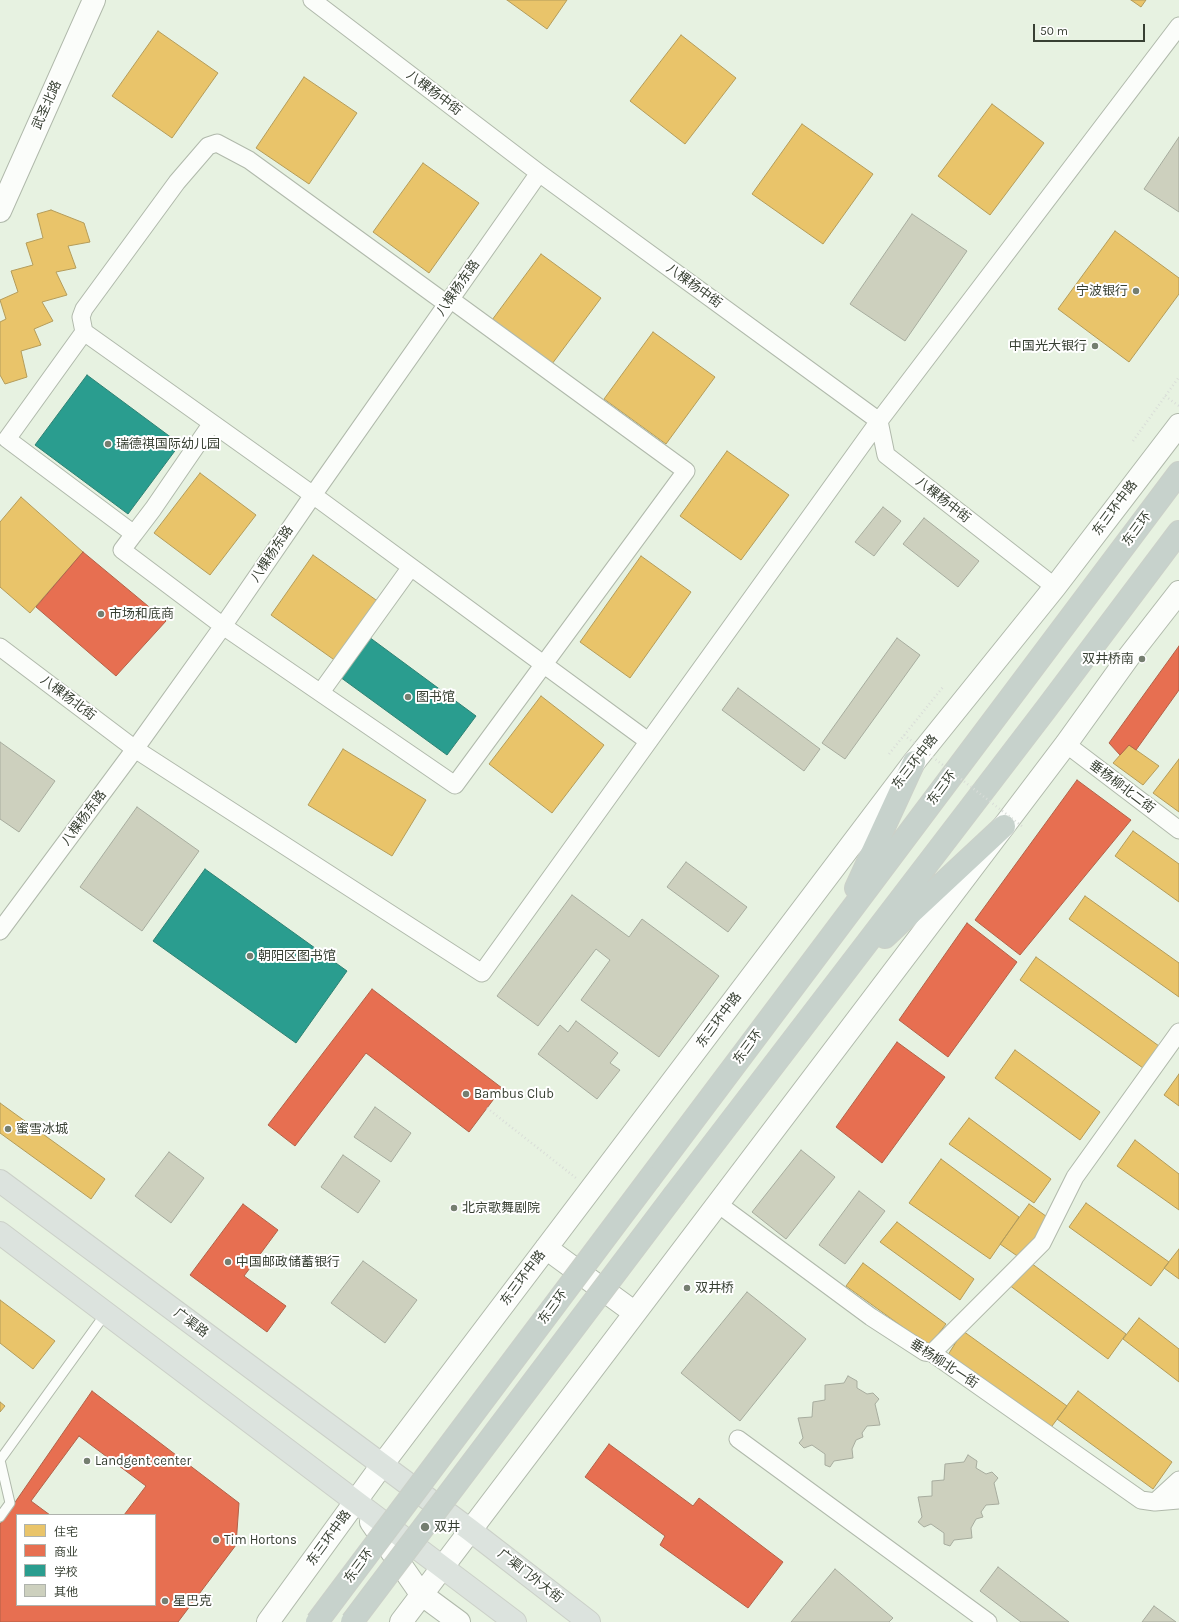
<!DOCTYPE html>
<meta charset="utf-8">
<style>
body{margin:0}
#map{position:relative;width:1179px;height:1622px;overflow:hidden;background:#e7f2e1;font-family:Karla,"Noto Sans SC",sans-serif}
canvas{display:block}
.legend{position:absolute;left:16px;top:1514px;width:140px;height:92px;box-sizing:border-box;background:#fff;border:1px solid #afb3ad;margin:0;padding:5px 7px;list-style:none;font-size:12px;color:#384033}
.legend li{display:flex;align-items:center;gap:8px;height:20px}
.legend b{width:20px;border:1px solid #afb3ad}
.scale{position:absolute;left:1033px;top:24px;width:112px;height:18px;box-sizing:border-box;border:2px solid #384033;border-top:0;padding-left:5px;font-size:12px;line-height:14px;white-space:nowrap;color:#384033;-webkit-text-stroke:3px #fff;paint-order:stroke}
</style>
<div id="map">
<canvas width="1179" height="1622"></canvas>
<ul class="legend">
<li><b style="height:11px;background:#e9c46a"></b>住宅</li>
<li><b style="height:11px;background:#e76f51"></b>商业</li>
<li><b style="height:11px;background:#2a9d8f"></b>学校</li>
<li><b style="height:11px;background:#cdd0be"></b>其他</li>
</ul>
<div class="scale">50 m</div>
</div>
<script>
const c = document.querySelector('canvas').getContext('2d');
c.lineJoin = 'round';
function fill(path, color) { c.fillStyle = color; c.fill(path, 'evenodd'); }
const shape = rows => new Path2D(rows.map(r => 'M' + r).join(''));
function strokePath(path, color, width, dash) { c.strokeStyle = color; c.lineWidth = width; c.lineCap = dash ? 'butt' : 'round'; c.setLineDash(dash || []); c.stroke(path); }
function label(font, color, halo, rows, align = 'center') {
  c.font = font + ' Karla,"Noto Sans SC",sans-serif'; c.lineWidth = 4; c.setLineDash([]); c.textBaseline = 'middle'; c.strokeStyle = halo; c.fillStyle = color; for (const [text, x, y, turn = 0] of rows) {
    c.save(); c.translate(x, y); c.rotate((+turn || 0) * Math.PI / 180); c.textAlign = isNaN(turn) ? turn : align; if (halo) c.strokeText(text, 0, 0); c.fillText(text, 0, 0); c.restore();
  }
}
const homes = shape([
 [507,0,567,0,547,29,507,0],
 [1131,0,1146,0,1141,7,1131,0],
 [158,31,218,73,172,138,112,96,158,31],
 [681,35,736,78,685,144,630,101,681,35],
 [304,77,357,113,309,184,256,148,304,77],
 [992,104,1044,143,990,215,938,176,992,104],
 [802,124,873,174,823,244,752,194,802,124],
 [423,163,479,203,429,273,373,232,423,163],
 [51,210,84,223,90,242,68,246,76,268,56,272,67,295,42,302,53,321,34,329,41,345,21,351,27,377,5,384,0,375,0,322,6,319,0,300,18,292,11,271,33,265,26,243,43,238,37,214,51,210],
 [1115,231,1179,278,1179,294,1129,362,1058,309,1115,231],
 [541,254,601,298,552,364,492,320,541,254],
 [653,332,715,377,666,444,604,399,653,332],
 [727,451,789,495,741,560,680,516,727,451],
 [200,473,256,515,210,575,154,533,200,473],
 [21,497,83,552,30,613,0,587,0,522,21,497],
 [313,555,383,605,340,664,271,615,313,555],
 [641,556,691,592,630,678,580,642,641,556],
 [541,696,604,745,552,813,489,764,541,696],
 [1129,745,1159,766,1143,785,1113,763,1129,745],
 [343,749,426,800,392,856,308,805,343,749],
 [1179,759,1179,812,1153,793,1179,759],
 [1133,831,1179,864,1179,902,1115,856,1133,831],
 [1085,896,1179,963,1179,997,1069,919,1085,896],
 [1036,957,1159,1046,1143,1068,1020,980,1036,957],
 [1015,1050,1100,1112,1080,1140,995,1078,1015,1050],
 [1179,1074,1179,1106,1164,1095,1179,1074],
 [0,1103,105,1179,91,1199,0,1133,0,1103],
 [969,1118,1051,1179,1034,1203,949,1144,969,1118],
 [1135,1140,1179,1174,1179,1210,1117,1166,1135,1140],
 [941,1159,1019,1217,990,1259,909,1203,941,1159],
 [1086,1203,1169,1262,1151,1286,1069,1227,1086,1203],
 [1029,1204,1057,1224,1026,1262,1000,1244,1029,1204],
 [897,1222,974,1279,960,1300,880,1242,897,1222],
 [1179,1249,1179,1279,1164,1268,1179,1249],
 [1027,1260,1126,1334,1108,1359,1009,1285,1027,1260],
 [863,1263,946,1324,929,1346,846,1286,863,1263],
 [0,1300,55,1341,33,1369,0,1343,0,1300],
 [1139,1318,1179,1349,1179,1382,1123,1339,1139,1318],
 [963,1331,1067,1406,1049,1430,946,1358,963,1331],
 [1078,1391,1172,1462,1153,1489,1057,1419,1078,1391],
 [0,1402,5,1406,0,1412,0,1402]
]);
fill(homes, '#e9c46a');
strokePath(homes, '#b49c5a', 1);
const shops = shape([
 [83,552,166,621,116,676,36,607,83,552],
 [1179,646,1179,690,1136,750,1129,745,1120,755,1109,743,1179,646],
 [1077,780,1131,820,1020,955,975,920,1077,780],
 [967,923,1017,962,948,1057,899,1020,967,923],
 [372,989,502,1088,469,1132,366,1053,295,1146,268,1125,372,989],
 [897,1042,945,1077,882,1163,836,1127,897,1042],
 [243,1204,278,1230,244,1276,286,1306,267,1332,190,1275,243,1204],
 [92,1391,239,1503,236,1545,178,1622,0,1622,0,1524,92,1391],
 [17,1515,155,1515,155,1605,17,1605,17,1515],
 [79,1436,146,1486,124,1515,50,1515,31,1501,79,1436],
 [609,1444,693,1506,699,1498,783,1562,748,1608,660,1545,665,1536,585,1477,609,1444]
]);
fill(shops, '#e76f51');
strokePath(shops, '#b26148', 1);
const schools = shape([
 [87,375,180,444,128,514,35,445,87,375],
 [369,637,476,716,447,755,340,677,369,637],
 [205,869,347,971,296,1043,153,941,205,869]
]);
fill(schools, '#2a9d8f');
strokePath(schools, '#2e8173', 1);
const building = shape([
 [1179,137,1179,212,1144,189,1179,137],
 [912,214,967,251,905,341,850,304,912,214],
 [883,507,901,521,874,556,855,542,883,507],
 [924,518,979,561,958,587,903,544,924,518],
 [897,638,920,655,845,759,822,743,897,638],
 [738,688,820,749,804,771,722,710,738,688],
 [0,742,55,781,19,832,0,819,0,742],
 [137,807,199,851,142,931,80,887,137,807],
 [686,862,747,907,728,932,667,887,686,862],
 [572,895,629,937,642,919,719,976,659,1057,581,1000,610,960,596,949,538,1026,497,996,572,895],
 [576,1021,618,1053,610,1063,620,1070,597,1099,538,1054,560,1025,568,1032,576,1021],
 [375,1107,411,1133,391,1162,354,1137,375,1107],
 [801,1150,835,1177,786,1239,752,1212,801,1150],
 [169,1152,204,1178,171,1223,135,1196,169,1152],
 [343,1155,380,1181,358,1213,321,1187,343,1155],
 [859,1191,885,1211,845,1264,819,1245,859,1191],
 [363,1261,417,1300,385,1343,331,1303,363,1261],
 [747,1292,806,1339,740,1421,681,1373,747,1292],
 [848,1376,857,1381,857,1388,867,1394,873,1393,879,1399,875,1404,880,1425,867,1426,862,1433,863,1437,856,1440,852,1449,853,1458,834,1461,830,1467,825,1465,825,1454,812,1445,804,1448,799,1443,803,1438,798,1418,812,1417,813,1402,825,1400,825,1385,844,1383,848,1376],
 [968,1455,977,1461,976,1468,986,1474,992,1472,998,1478,994,1483,999,1504,986,1505,981,1512,983,1517,976,1519,971,1528,972,1538,954,1540,950,1546,944,1544,944,1533,931,1524,924,1527,918,1522,922,1517,918,1497,932,1496,932,1481,944,1480,945,1464,964,1462,968,1455],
 [998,1567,1069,1622,1021,1622,980,1591,998,1567],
 [835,1569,893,1618,889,1622,791,1622,835,1569],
 [1154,1606,1176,1622,1142,1622,1154,1606]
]);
fill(building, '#cdd0be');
strokePath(building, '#a7ac9e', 1);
const lane = shape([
 [0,1517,10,1503,0,1460,106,1313]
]);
const street = shape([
 [312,0,539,173,879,421,886,455,1055,587],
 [84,332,81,317,84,309,177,182,208,146,217,143,249,160,447,304],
 [212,423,153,509,134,534,7,439,84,332,212,423,313,495,648,741],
 [134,534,122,550,223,626,455,785,686,471,450,299],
 [0,647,135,749,482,973,879,421,1179,26],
 [321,692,411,567],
 [1066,744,1179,830],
 [0,931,135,749,223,626,313,495,539,173],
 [718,1204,871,1317,925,1352,932,1353,1141,1500,1155,1502,1179,1500],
 [932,1353,1042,1243,1075,1177,1179,1032],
 [738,1439,988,1622],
 [1155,1502,1179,1480]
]);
const secondary = shape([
 [0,211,94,0],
 [546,1248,635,1313],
 [371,1522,421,1594,459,1622],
 [268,1622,382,1465,914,762,1055,587,1179,425],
 [401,1622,1066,744,1130,655,1179,592]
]);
const primary = shape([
 [0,1181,470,1530,589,1622],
 [0,1233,515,1622]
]);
const highway = shape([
 [856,888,914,762],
 [885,937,1004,826],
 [650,1178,1179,473],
 [675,1194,1046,709,1179,532]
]);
strokePath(lane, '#b0b9ab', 11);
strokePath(street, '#b0b9ab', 19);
strokePath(secondary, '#b0b9ab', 24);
strokePath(primary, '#cbd0c8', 24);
strokePath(highway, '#cbd0c8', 24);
strokePath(shape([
 [1165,396,1179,406],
 [1133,441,1179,377],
 [889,754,943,687],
 [487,1108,576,1178]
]), '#d9ddd8', 2.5, [1, 3]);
strokePath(lane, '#fbfdfa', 9);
strokePath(street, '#fbfdfa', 17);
strokePath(secondary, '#fbfdfa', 22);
strokePath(primary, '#dce3de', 22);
strokePath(highway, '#c7d2cc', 22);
const highwayBridge = shape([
 [317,1622,650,1178],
 [352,1622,675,1194]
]);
strokePath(highwayBridge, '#cbd0c8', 24, []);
strokePath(shape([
 [904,735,1023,827]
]), '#d9ddd8', 2.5, [1, 3]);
strokePath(highwayBridge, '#c7d2cc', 22);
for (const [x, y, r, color] of [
 [1136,291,4,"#757e70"],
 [1095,346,4,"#757e70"],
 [108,444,4,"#757e70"],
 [101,614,4,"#757e70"],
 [1142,659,4,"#757e70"],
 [408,697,4,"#757e70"],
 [250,956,4,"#757e70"],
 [466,1094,4,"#757e70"],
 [8,1129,4,"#757e70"],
 [454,1208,4,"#757e70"],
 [228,1262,4,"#757e70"],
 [687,1288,4,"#757e70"],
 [87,1461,4,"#757e70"],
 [425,1527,5,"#757e70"],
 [216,1540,4,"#757e70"],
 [165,1601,4,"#757e70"]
]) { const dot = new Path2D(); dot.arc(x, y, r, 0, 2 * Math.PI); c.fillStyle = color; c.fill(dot); strokePath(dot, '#fff', 1.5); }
label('13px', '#384033', '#fff', [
 ["八棵杨中街",434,93,37],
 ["武圣北路",47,105,-66],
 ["八棵杨中街",694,286,36],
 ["八棵杨东路",458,288,-55],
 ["八棵杨中街",943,500,38],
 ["东三环中路",1115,508,-53],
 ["东三环",1137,529,-53],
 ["八棵杨东路",272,554,-56],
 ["八棵杨北街",68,698,37],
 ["东三环中路",915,762,-52],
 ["垂杨柳北二街",1122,787,37],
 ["东三环",942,788,-53],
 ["八棵杨东路",84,818,-53],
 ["东三环中路",719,1020,-53],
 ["东三环",748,1047,-53],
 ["东三环中路",523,1278,-53],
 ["东三环",553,1307,-53],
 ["广渠路",191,1323,37],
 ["垂杨柳北一街",944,1364,33],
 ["东三环中路",329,1538,-54],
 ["东三环",359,1566,-53],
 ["广渠门外大街",530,1576,38]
]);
label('13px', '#384033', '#fff', [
 ["宁波银行",1128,291,"right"],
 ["中国光大银行",1087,346,"right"],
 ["瑞德祺国际幼儿园",116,444],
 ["市场和底商",109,614],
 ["双井桥南",1134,659,"right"],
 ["图书馆",416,697],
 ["朝阳区图书馆",258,956],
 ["Bambus Club",474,1094],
 ["蜜雪冰城",16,1129],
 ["北京歌舞剧院",462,1208],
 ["中国邮政储蓄银行",236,1262],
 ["双井桥",695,1288],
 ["Landgent center",95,1461],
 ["双井",434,1527],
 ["Tim Hortons",224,1540],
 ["星巴克",173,1601]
], 'left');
</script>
